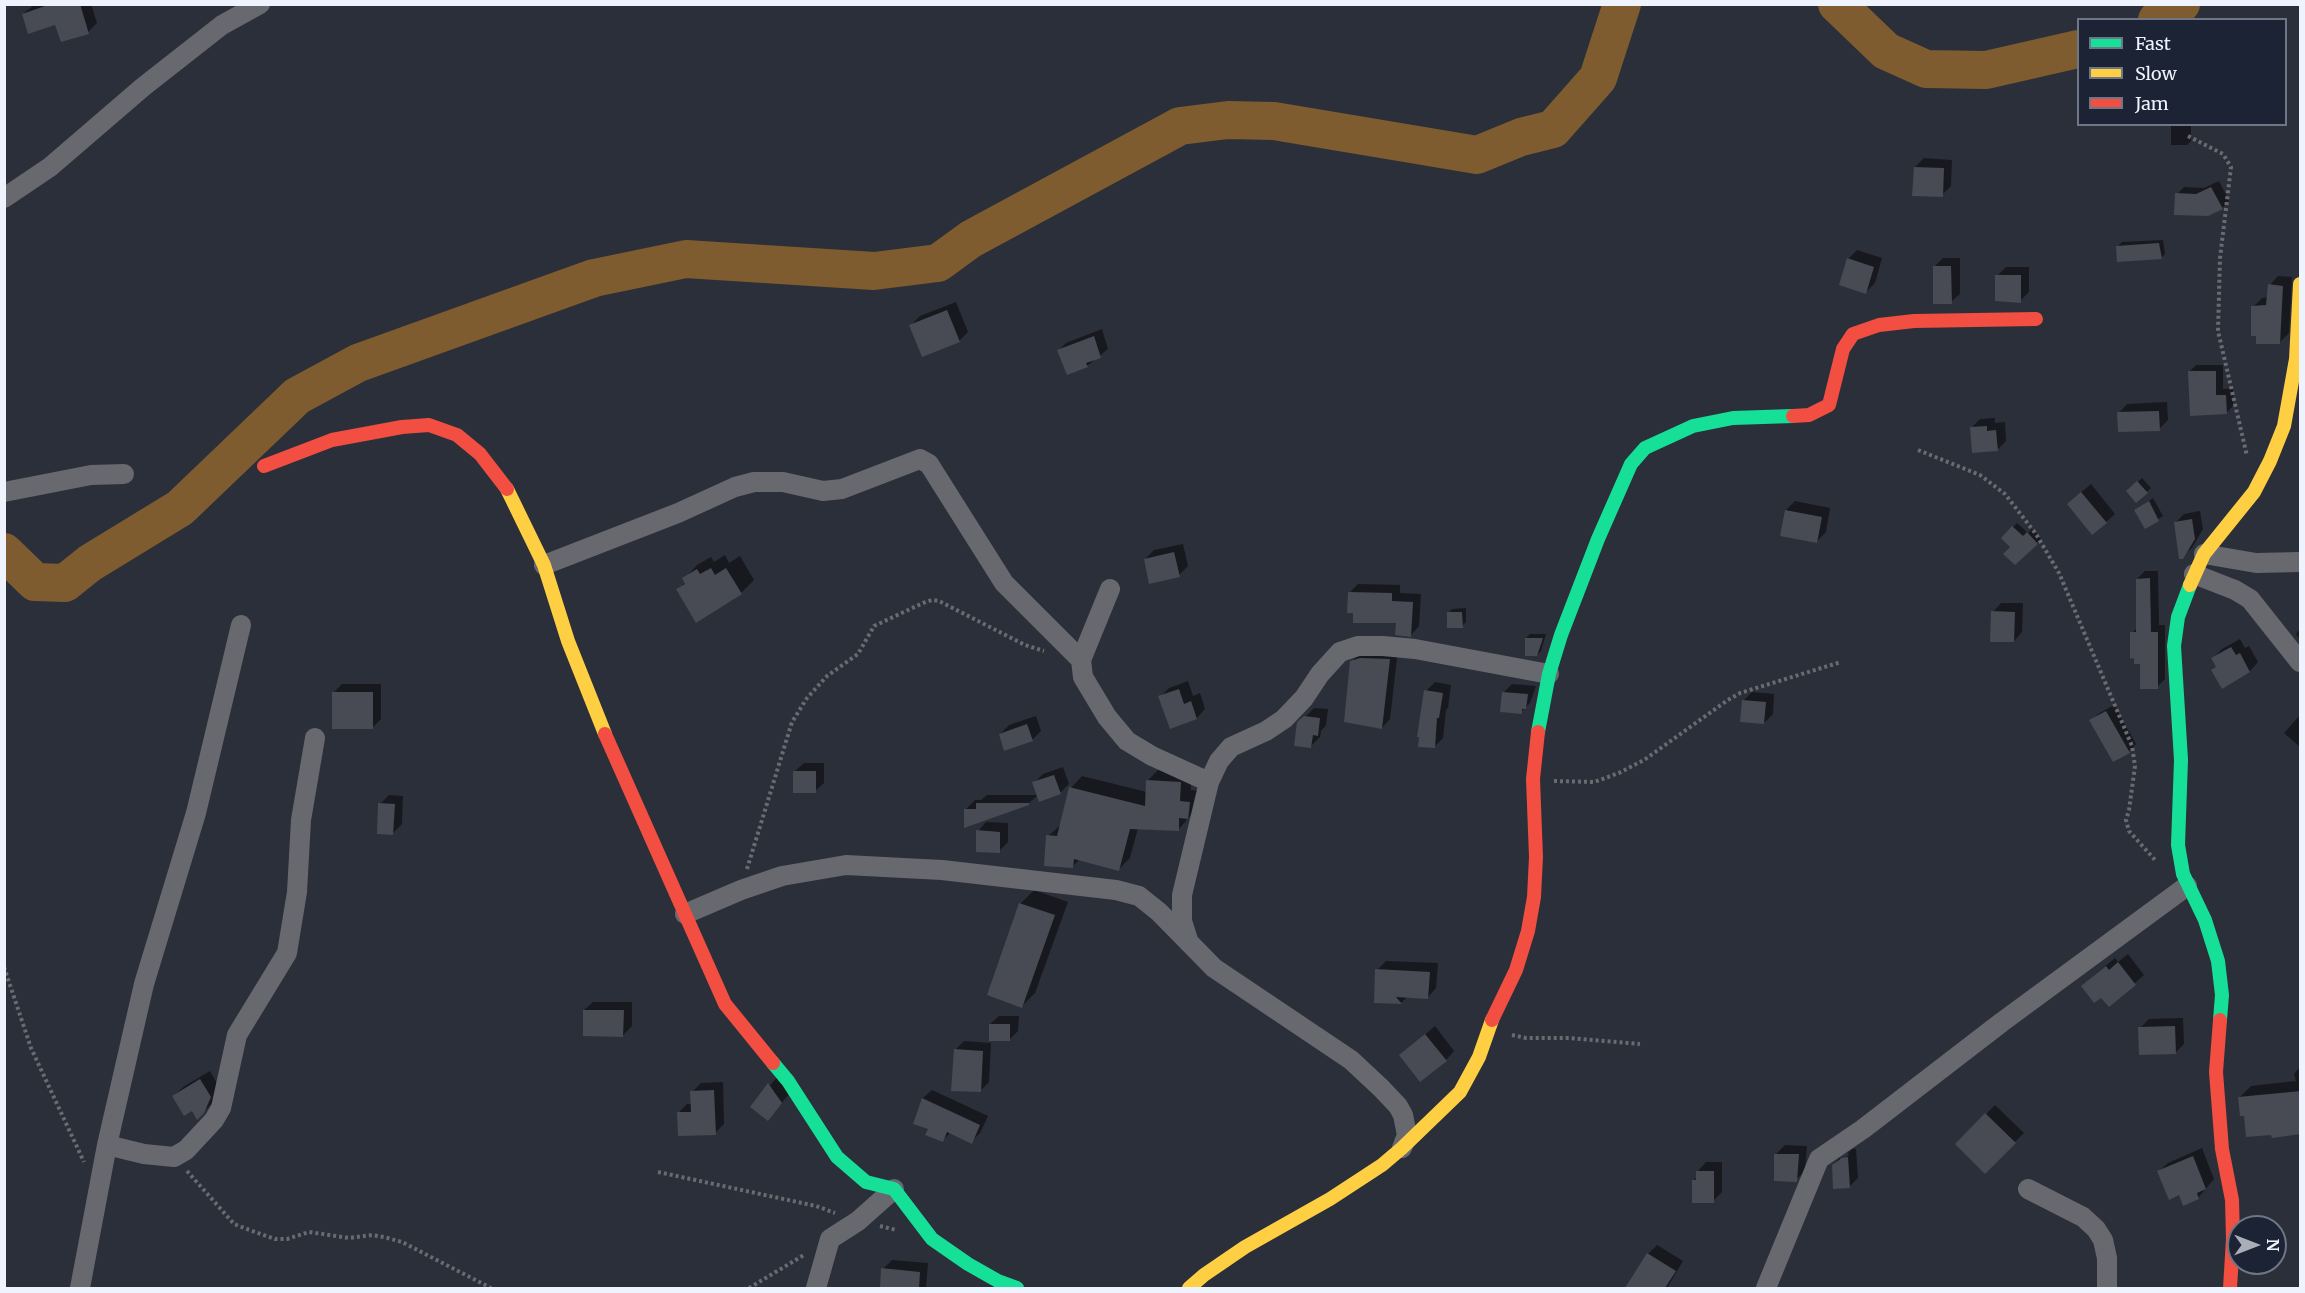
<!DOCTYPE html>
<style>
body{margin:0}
#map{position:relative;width:2305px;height:1293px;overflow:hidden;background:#2b2f39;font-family:Merriweather,serif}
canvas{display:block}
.frame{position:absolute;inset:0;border:6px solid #eef3fd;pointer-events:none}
.legend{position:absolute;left:2077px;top:18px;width:210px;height:108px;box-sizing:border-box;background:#1b2335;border:2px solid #6f7685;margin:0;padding:8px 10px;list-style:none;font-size:18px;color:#eef3fd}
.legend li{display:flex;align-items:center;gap:12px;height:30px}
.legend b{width:30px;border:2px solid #6f7685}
.north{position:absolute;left:2227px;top:1215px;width:60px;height:60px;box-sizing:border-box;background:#1b2335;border:2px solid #6f7685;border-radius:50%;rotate:90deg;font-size:16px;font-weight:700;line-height:24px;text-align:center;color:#eef3fd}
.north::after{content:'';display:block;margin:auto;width:21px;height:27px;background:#aaaeb8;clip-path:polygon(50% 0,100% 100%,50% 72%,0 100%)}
</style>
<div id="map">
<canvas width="2305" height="1293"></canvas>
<div class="frame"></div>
<ul class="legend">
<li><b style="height:8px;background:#16e098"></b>Fast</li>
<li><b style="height:8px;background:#ffcf43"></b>Slow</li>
<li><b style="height:8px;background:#f24e42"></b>Jam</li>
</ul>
<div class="north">N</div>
</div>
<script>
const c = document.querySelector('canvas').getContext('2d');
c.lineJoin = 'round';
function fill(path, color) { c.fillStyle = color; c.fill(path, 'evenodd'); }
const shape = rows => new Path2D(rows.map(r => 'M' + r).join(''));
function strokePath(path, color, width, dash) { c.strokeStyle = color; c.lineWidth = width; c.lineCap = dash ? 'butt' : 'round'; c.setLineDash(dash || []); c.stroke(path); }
fill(shape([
 [35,4,91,4,97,23,88,32,23,14],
 [2171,124,2191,124,2191,141,2187,145,2171,145],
 [1924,158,1952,160,1951,186,1942,195,1915,167],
 [2219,181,2229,201,2222,208,2177,194,2184,187,2204,188],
 [2163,240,2165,254,2161,258,2118,246,2122,242],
 [1857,250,1882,258,1875,283,1866,292,1848,259],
 [1943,258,1960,258,1960,294,1951,302,1934,267],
 [2006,267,2029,267,2029,292,2020,301,1997,276],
 [2278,276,2292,277,2289,333,2280,342,2253,307,2262,298,2269,297,2270,285],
 [956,302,968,332,959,341,911,325,920,316],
 [1102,329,1108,349,1087,366,1059,350,1066,343],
 [2196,365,2223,365,2223,389,2233,388,2233,406,2226,413,2189,372],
 [2167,402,2168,420,2159,429,2119,413,2127,404],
 [1995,418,1995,423,2005,422,2006,441,1997,450,1971,428,1980,419],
 [2142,478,2151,488,2136,501,2128,491],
 [2091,484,2115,514,2106,522,2078,495],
 [2153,498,2163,516,2145,527,2136,510],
 [1795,501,1830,508,1826,532,1817,541,1782,534,1786,510],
 [2200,511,2203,529,2192,548,2182,557,2175,523,2184,514],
 [2017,523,2028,533,2032,529,2041,539,2015,563,2012,547,2003,538],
 [1183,544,1188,566,1179,575,1145,559,1154,550],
 [725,555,729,563,740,556,754,580,741,593,678,589,686,582,684,579,697,565,711,557,714,562],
 [2145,571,2158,571,2159,625,2165,625,2165,679,2157,687,2141,662,2132,633,2137,628,2137,579],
 [1358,584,1400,585,1400,593,1421,594,1419,626,1411,635,1397,622,1349,593],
 [2001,603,2023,603,2022,632,2014,641,1993,612],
 [1466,608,1466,622,1462,626,1448,613,1452,609],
 [2300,629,2300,639,2296,634],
 [1530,634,1546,634,1541,651,1537,655,1526,638],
 [2240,639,2245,648,2249,646,2258,662,2250,671,2213,670,2217,666,2213,658,2222,649],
 [1398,650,1390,719,1382,728,1351,662,1360,653],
 [1188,681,1193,696,1200,693,1205,709,1197,718,1160,697,1169,688],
 [1435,682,1451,685,1448,708,1446,710,1443,738,1434,747,1426,691],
 [342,684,381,684,381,719,372,728,333,693],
 [1512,684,1536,686,1530,703,1521,712,1503,693],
 [1752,692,1774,694,1773,714,1764,723,1743,701],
 [2114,705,2136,744,2129,751,2114,760,2091,721,2098,714],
 [1314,708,1328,709,1326,725,1321,731,1320,737,1311,746,1299,723],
 [2300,715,2300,747,2284,733],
 [1036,716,1041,731,1032,740,1000,734,1009,725],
 [804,763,824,763,824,783,815,791,795,771],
 [1063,767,1069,784,1060,793,1034,783,1043,774],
 [1159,769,1190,771,1191,790,1201,791,1199,806,1178,830,1138,828,1130,858,1119,869,1080,859,1073,866,1048,836,1062,824,1071,788,1082,776,1147,792,1147,781],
 [389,795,403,796,402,824,393,833,380,804],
 [987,795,1038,795,1028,804,966,826,966,809,975,800,981,800],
 [986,822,1008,823,1008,842,999,851,978,831],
 [1034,890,1068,902,1035,993,1022,1006,988,994,1021,903],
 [2128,954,2144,975,2109,1005,2091,978,2115,958,2118,962],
 [1386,961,1438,963,1436,988,1428,997,1408,996,1401,1003,1375,1001,1377,970],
 [593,1002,632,1002,632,1026,623,1035,584,1010],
 [999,1016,1019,1016,1018,1031,1009,1040,990,1024],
 [2183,1018,2184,1044,2175,1053,2140,1028,2149,1019],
 [1435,1026,1454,1051,1446,1060,1401,1055],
 [964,1041,991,1043,989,1082,980,1091,955,1050],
 [2300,1067,2300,1133,2245,1114,2239,1098,2251,1086,2296,1081,2294,1074],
 [210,1071,219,1087,213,1102,198,1118,193,1109,174,1096,183,1087],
 [778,1076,790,1093,768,1119,752,1107],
 [723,1082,724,1124,715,1133,678,1113,687,1104,692,1104,692,1092,701,1083],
 [932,1090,988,1116,980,1133,971,1142,951,1132,943,1140,930,1128,914,1123,923,1098],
 [1995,1105,2024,1133,1985,1172,1957,1144],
 [1785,1145,1807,1146,1805,1171,1796,1180,1776,1154],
 [2202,1148,2214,1179,2198,1198,2180,1193,2159,1171,2168,1163],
 [1852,1149,1856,1149,1858,1178,1849,1187,1833,1165,1840,1158,1840,1161,1849,1155,1848,1153],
 [1706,1162,1722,1162,1722,1192,1713,1201,1693,1181,1698,1176,1698,1171],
 [1657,1245,1683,1261,1667,1288,1628,1287,1648,1254],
 [892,1260,928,1263,926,1288,881,1288,883,1269]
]), '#0007');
strokePath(shape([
 [1837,4,1886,51,1926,69,1986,70,2078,49],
 [2157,20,2181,4],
 [4,552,35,582,65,583,90,563,180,508,297,396,358,363,594,278,686,259,874,271,938,263,971,239,1180,126,1228,120,1274,121,1477,155,1521,137,1553,129,1598,78,1622,4]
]), '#7e5c2f', 38);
fill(shape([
 [51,4,80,4,89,34,61,42,55,25,28,34,22,14],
 [1914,167,1944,168,1943,197,1912,196],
 [2211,187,2223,209,2208,216,2174,215,2175,193,2196,194],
 [2159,243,2162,259,2117,262,2116,246],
 [1847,258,1874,267,1866,294,1839,285],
 [1933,266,1951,266,1952,304,1933,304],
 [1995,275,2021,275,2021,303,1995,301],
 [2268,284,2283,286,2280,344,2256,344,2256,336,2251,336,2251,306,2266,305],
 [947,310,960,342,922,357,909,325],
 [1094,336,1101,358,1086,363,1088,367,1067,375,1057,350],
 [2188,371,2216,371,2216,395,2226,395,2227,414,2190,416],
 [2159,411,2160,431,2118,432,2117,412],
 [1987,426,1987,431,1996,430,1998,451,1972,453,1970,427],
 [2137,481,2148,493,2136,503,2126,491],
 [2081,492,2107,523,2092,535,2067,504],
 [2149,501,2159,521,2145,529,2134,510],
 [1785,510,1822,517,1817,543,1780,536],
 [2192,519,2195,539,2183,559,2179,559,2174,522],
 [2012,526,2023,536,2027,532,2038,544,2015,565,2003,554,2010,547,2001,538],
 [1174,552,1180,577,1149,584,1144,559],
 [711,568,715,575,726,568,742,594,696,623,676,589,685,584,682,578,697,569,700,574],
 [2150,578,2151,632,2158,632,2158,689,2140,689,2140,664,2134,664,2134,658,2130,659,2130,632,2136,632,2136,579],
 [1348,592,1392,593,1392,601,1413,602,1411,637,1395,635,1396,623,1353,623,1353,613,1347,613],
 [1991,611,2015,612,2014,642,1990,642],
 [1447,612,1462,612,1463,628,1447,628],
 [1525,638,1543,638,1537,656,1525,656],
 [2231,647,2236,655,2240,653,2250,672,2222,689,2211,670,2216,667,2211,658],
 [1360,658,1390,659,1382,729,1344,722,1350,661],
 [1179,689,1184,704,1191,701,1197,719,1170,729,1158,696],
 [1424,690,1443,693,1439,718,1437,718,1435,748,1418,747,1419,737,1417,737],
 [332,692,373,692,373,729,332,729],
 [1502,692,1528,694,1526,709,1522,709,1522,714,1500,712],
 [1742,700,1766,702,1764,724,1740,722],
 [2106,711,2130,753,2113,762,2089,720],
 [1304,716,1320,718,1318,736,1313,735,1311,748,1294,746,1297,722],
 [1027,724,1033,741,1004,751,999,734],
 [793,771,816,771,816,793,793,793],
 [1054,775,1061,794,1039,802,1032,782],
 [1146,780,1181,782,1180,801,1190,802,1189,812,1188,819,1179,818,1179,831,1130,829,1119,871,1074,859,1073,868,1044,866,1046,835,1057,836,1069,787,1145,806],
 [378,803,395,804,393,835,377,834],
 [976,803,1029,803,1029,805,964,828,964,809,976,809],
 [976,830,1000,832,1000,853,976,852],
 [1019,903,1055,915,1022,1008,987,995],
 [2118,962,2136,985,2109,1007,2101,998,2094,1003,2081,986,2106,966,2109,970],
 [1375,969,1430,972,1428,999,1396,997,1402,1004,1374,1003],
 [583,1010,624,1010,623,1037,583,1036],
 [989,1024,1010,1024,1010,1041,989,1041],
 [2175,1026,2176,1054,2139,1055,2138,1027],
 [1425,1034,1447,1061,1420,1082,1399,1055],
 [954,1049,983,1051,981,1092,951,1091],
 [200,1079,211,1097,204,1113,197,1120,192,1111,184,1116,172,1096],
 [768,1083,782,1103,768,1121,750,1107],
 [714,1090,716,1135,678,1136,677,1112,691,1112,690,1091],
 [2301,1091,2301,1134,2272,1138,2271,1135,2246,1137,2244,1116,2240,1116,2238,1097],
 [922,1098,980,1125,972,1144,947,1132,943,1142,925,1135,928,1129,913,1124],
 [1985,1113,2016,1143,1985,1174,1955,1144],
 [1774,1154,1799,1154,1797,1182,1774,1181],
 [2193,1156,2206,1189,2197,1193,2199,1199,2183,1206,2179,1195,2169,1200,2157,1171],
 [1848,1157,1850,1188,1833,1189,1832,1165,1842,1158],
 [1696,1171,1714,1171,1714,1203,1692,1203,1692,1180,1696,1180],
 [1647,1253,1676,1271,1665,1288,1625,1288],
 [881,1268,920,1272,919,1288,880,1288]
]), '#484b53');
strokePath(shape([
 [2188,136,2223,154,2231,167,2220,258,2218,331,2247,456],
 [1918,450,1980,475,2005,494,2036,534,2059,573,2132,746,2135,766,2129,810,2126,820,2129,831,2156,861],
 [1554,781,1594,782,1619,773,1644,760,1728,700,1740,693,1841,662],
 [747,869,792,722,807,698,827,676,858,654,874,626,923,603,932,600,939,601,1025,645,1044,651],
 [4,967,31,1048,84,1162],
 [1512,1035,1526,1038,1569,1038,1640,1044],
 [187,1171,234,1224,247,1229,275,1239,287,1239,309,1232,349,1238,372,1235,384,1237,402,1242,491,1288],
 [658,1172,816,1206,835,1213],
 [880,1226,896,1230],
 [749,1288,804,1255]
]), '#696b70', 4, [3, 3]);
strokePath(shape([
 [4,198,50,167,143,87,222,25,260,4],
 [4,492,91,475,124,474],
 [2204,554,2256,563,2300,562],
 [544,565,678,513,735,487,754,482,783,482,823,491,842,489,920,459,929,464,1004,583,1081,660],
 [2194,574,2235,590,2250,599,2300,662],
 [1110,589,1081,660,1083,677,1107,717,1127,741,1152,756,1209,782],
 [685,914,741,890,782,876,846,865,942,870,1116,890,1139,896,1159,912,1214,968,1351,1060,1381,1088,1398,1106,1403,1115,1407,1135,1402,1148],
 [1189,943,1182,921,1182,895,1209,782,1219,761,1231,747,1266,731,1284,719,1304,698,1320,674,1340,652,1358,646,1383,646,1415,649,1549,674],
 [107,1145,144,1154,174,1157,186,1150,214,1120,221,1108,237,1035,287,953,297,892,301,820,315,738],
 [2028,1189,2083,1217,2096,1229,2103,1240,2107,1258,2107,1288],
 [80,1288,107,1145,144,984,196,813,241,625],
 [816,1288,830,1239,858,1221,894,1189],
 [1766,1288,1819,1159,1863,1129,2002,1022,2187,886]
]), '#67696e', 20);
strokePath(shape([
 [2190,585,2178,617,2174,646,2181,760,2178,845,2183,874,2205,920,2218,961,2222,995,2220,1020],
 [1538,732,1549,674,1561,635,1598,539,1631,464,1645,448,1693,426,1733,418,1793,416],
 [773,1063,788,1081,837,1157,866,1182,894,1189,932,1239,968,1264,998,1281,1017,1288]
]), '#16e098', 14);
strokePath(shape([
 [507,489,544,565,568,641,605,734],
 [2190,585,2204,554,2254,492,2270,461,2284,426,2296,359,2300,284],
 [1189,1288,1204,1275,1245,1247,1330,1199,1382,1165,1402,1148,1460,1092,1479,1057,1492,1020]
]), '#ffcf43', 14);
strokePath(shape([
 [1793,416,1809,415,1829,405,1843,349,1853,334,1879,325,1914,321,2036,319],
 [264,466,332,440,402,427,429,425,457,435,480,454,507,489],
 [605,734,725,1004,773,1063],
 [1492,1020,1516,970,1528,931,1534,897,1536,857,1533,779,1538,732],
 [2220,1020,2216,1072,2222,1149,2232,1200,2233,1239,2230,1288]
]), '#f24e42', 14);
</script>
